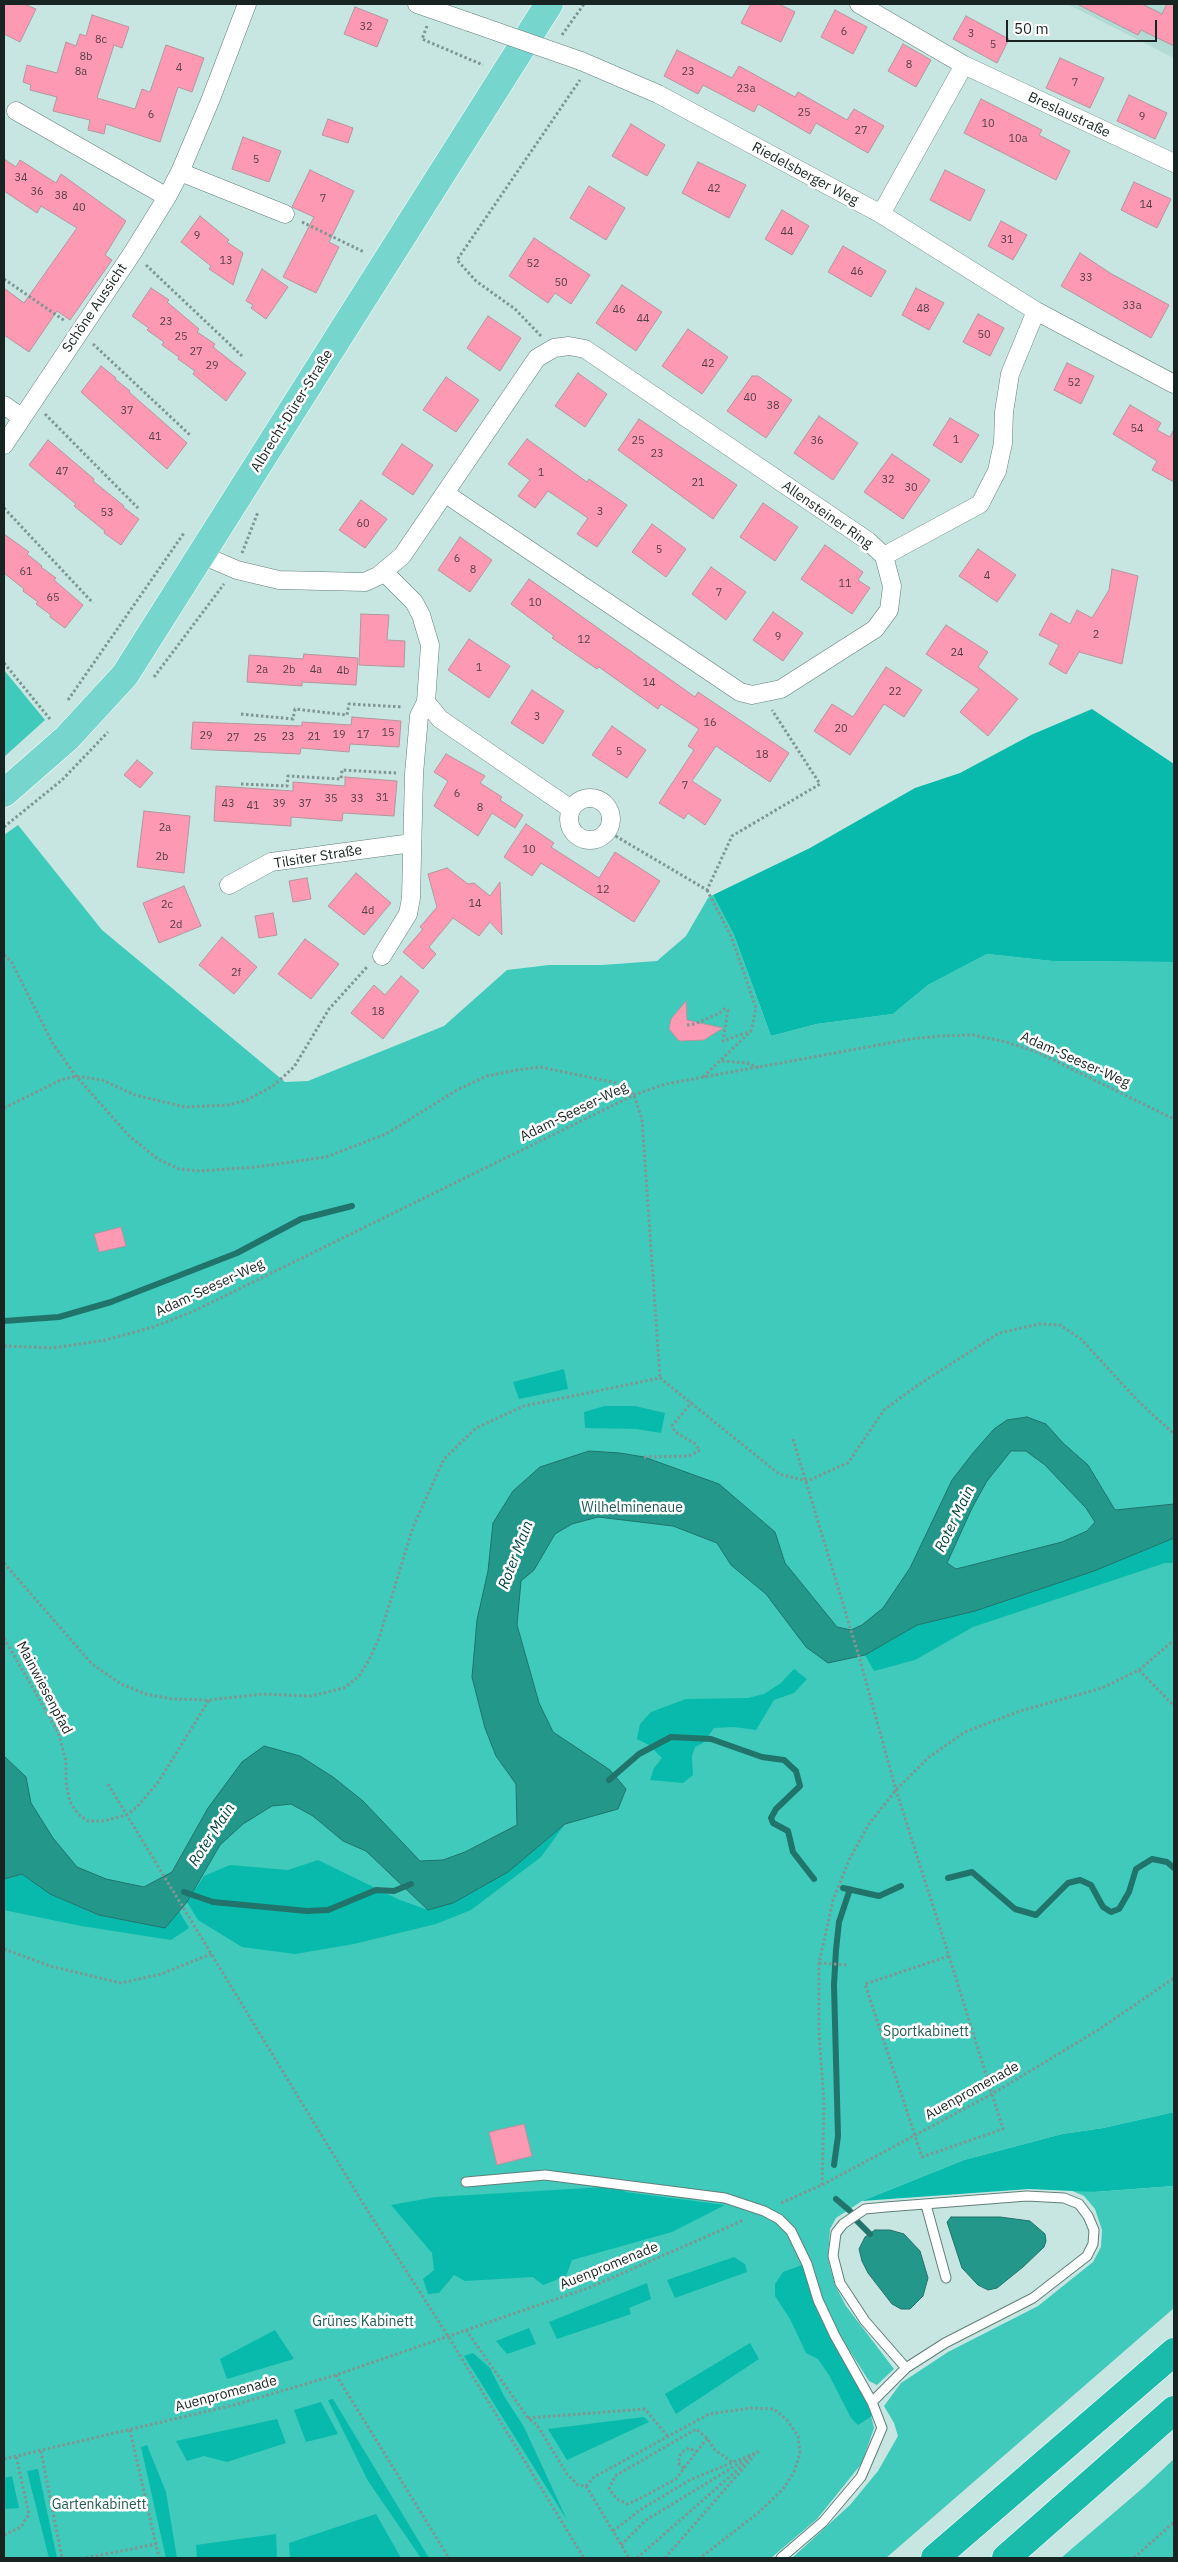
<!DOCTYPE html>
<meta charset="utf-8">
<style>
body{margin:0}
#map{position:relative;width:1178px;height:2562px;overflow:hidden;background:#c7e6e1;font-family:"IBM Plex Sans",sans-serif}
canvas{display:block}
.frame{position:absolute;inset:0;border:5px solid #182422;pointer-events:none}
.scale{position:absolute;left:1006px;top:20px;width:151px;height:22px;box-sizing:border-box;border:2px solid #182422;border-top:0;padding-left:6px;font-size:15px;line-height:18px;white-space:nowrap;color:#182422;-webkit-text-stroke:4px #fff;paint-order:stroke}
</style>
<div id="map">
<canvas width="1178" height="2562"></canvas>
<div class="frame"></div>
<div class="scale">50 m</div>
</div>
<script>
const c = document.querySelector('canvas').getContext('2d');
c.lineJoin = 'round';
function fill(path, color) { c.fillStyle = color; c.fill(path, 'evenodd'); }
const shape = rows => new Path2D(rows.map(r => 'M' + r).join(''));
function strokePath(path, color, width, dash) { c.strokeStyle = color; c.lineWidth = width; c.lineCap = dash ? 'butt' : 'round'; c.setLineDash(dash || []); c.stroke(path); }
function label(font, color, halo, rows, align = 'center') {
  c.font = font + ' "IBM Plex Sans",sans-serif'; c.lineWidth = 5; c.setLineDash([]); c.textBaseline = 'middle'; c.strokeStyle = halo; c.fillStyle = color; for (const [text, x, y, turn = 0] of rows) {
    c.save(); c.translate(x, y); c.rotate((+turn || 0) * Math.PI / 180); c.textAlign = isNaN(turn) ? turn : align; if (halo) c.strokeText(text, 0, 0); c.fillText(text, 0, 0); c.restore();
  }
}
fill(shape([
 [1067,4,1174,4,1174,58]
]), '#b3dbd4');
fill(shape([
 [4,670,45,720,4,757],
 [18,825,102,930,285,1082,308,1081,444,1026,507,970,549,965,602,965,657,961,686,936,708,898,713,895,734,935,771,1036,817,1024,893,1014,928,985,987,954,1052,961,1174,962,1174,2112,1103,2128,1062,2134,964,2160,862,2201,836,2218,830,2229,828,2259,835,2285,846,2306,894,2369,877,2385,869,2381,839,2334,822,2298,812,2263,803,2265,832,2338,868,2403,874,2428,862,2463,817,2519,771,2558,4,2558,4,835],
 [1174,2186,1174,2308,886,2558,792,2558,850,2505,878,2471,898,2436,894,2423,884,2406,901,2383,948,2352,1038,2306,1093,2262,1101,2247,1102,2230,1095,2209,1084,2196,1068,2189,1095,2192],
 [1174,2459,1174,2558,1061,2558,1144,2487]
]), '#3fcabb');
fill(shape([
 [1092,709,1174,764,1174,962,1052,961,987,954,928,985,893,1014,817,1024,771,1036,734,935,713,895,810,848,915,788,960,773,1031,735],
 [564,1369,568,1389,519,1399,513,1382],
 [605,1406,635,1406,665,1413,661,1433,636,1429,585,1428,584,1412],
 [1174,1538,1174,1563,1165,1563,973,1627,915,1660,874,1671,865,1655,917,1625,975,1611,1094,1571],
 [794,1669,807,1679,794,1693,774,1700,756,1730,734,1727,714,1728,703,1743,695,1747,692,1756,693,1775,683,1783,650,1780,654,1768,662,1758,649,1745,637,1739,640,1724,651,1712,686,1699,748,1698,764,1694,781,1683],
 [565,1824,541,1857,471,1910,436,1924,354,1944,295,1954,242,1947,198,1920,187,1902,204,1876,230,1865,288,1870,318,1860,400,1900,428,1910,453,1903,508,1872],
 [22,1874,50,1894,98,1915,165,1928,179,1911,189,1928,171,1940,81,1926,4,1910,4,1879],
 [1174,2112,1174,2186,1094,2192,1029,2189,862,2201,964,2160,1062,2134,1103,2128],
 [622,2186,625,2192,725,2205,672,2232,572,2260,566,2276,543,2285,533,2277,465,2281,454,2275,439,2293,428,2294,423,2279,434,2270,432,2253,391,2205,436,2197],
 [734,2257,745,2264,747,2272,675,2298,667,2280],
 [802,2265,815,2302,832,2338,868,2403,872,2416,858,2425,851,2418,829,2375,818,2359,806,2353,790,2319,775,2296,775,2284,783,2272],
 [647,2283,651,2299,629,2308,631,2314,557,2339,549,2322],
 [529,2328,536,2344,507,2354,496,2341],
 [275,2330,294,2359,227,2379,220,2359],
 [750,2343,759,2359,676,2414,665,2394],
 [473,2353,490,2368,504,2396,524,2427,567,2520,464,2356],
 [333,2399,429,2558,421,2558,368,2481,328,2400],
 [321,2402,338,2434,306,2442,294,2410],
 [644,2417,649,2422,567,2460,548,2429],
 [277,2419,286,2443,227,2462,204,2456,187,2461,176,2441],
 [147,2445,166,2492,177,2558,166,2558,141,2447],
 [38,2469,57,2558,49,2558,27,2471],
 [12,2476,19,2508,4,2509,4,2478],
 [376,2514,401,2558,290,2558,289,2543],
 [276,2534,277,2558,197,2558,196,2545]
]), '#08baab');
const water = shape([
 [1027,1417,1046,1424,1063,1443,1088,1465,1115,1510,1174,1504,1174,1538,1094,1571,975,1611,917,1625,865,1655,828,1663,806,1647,766,1594,731,1565,717,1543,673,1526,598,1517,572,1524,555,1534,534,1570,521,1581,517,1625,539,1703,553,1732,610,1770,626,1789,618,1809,565,1824,508,1872,453,1903,428,1910,366,1851,343,1841,313,1816,291,1804,272,1806,243,1824,220,1845,187,1902,165,1928,99,1915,50,1894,22,1874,4,1879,4,1756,26,1777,31,1803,53,1838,77,1867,106,1879,144,1887,172,1872,208,1808,242,1762,264,1746,300,1756,333,1777,363,1801,420,1861,443,1860,465,1852,517,1825,516,1784,496,1756,485,1728,472,1677,477,1620,488,1571,493,1523,513,1491,540,1467,589,1451,620,1453,644,1457,719,1484,775,1532,785,1563,837,1627,851,1630,862,1625,883,1608,910,1568,952,1480,973,1453,994,1429,1007,1420,1027,1417],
 [1011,1451,1026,1451,1045,1465,1086,1508,1095,1522,1087,1531,1062,1542,956,1569,947,1563,972,1508,987,1481,1011,1451],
 [951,2217,1000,2217,1030,2221,1045,2234,1046,2241,1044,2247,1023,2267,997,2288,988,2290,978,2285,962,2268,947,2222,951,2217],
 [875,2230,890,2230,904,2234,920,2251,928,2278,923,2296,910,2309,901,2309,892,2304,868,2273,862,2261,859,2249,865,2237,875,2230]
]);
fill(water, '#24978b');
strokePath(water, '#20746c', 1);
strokePath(shape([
 [4,1321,59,1317,111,1302,237,1253,301,1219,352,1206],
 [609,1780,639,1754,671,1737,711,1739,762,1757,784,1760,796,1771,800,1786,776,1809,771,1818,773,1823,788,1831,793,1852,814,1879],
 [948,1878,972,1872,1015,1909,1036,1915,1068,1883,1080,1880,1091,1885,1103,1907,1111,1912,1119,1909,1129,1892,1136,1869,1152,1859,1167,1862,1174,1868],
 [843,1888,879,1896,901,1886],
 [184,1892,213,1902,307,1911,328,1910,376,1890,394,1891,411,1884],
 [834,2165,838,2136,834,1985,836,1950,839,1922,850,1889],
 [836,2199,850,2211],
 [856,2220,870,2234]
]), '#20746c', 6);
const building = shape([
 [4,4,24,4,36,9,20,42,4,34,4,4],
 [751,4,779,4,795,12,781,42,741,23,751,4],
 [1077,4,1142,4,1162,14,1167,4,1174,4,1174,46,1141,30,1138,35,1077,4],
 [355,7,388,20,377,47,344,34,355,7],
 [835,10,867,27,853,54,821,37,835,10],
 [92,15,129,27,122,48,114,45,97,98,135,109,142,89,150,92,166,45,204,58,192,92,178,87,160,142,106,124,104,134,88,130,90,120,53,111,57,97,30,90,31,85,23,82,27,65,57,73,66,42,76,46,80,34,86,36,92,15],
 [966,16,1009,39,997,63,953,39,966,16],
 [903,44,931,60,916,87,888,71,903,44],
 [677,50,732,78,739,66,795,97,798,92,847,120,854,109,884,126,868,153,816,123,810,134,758,104,754,112,703,85,698,94,664,76,677,50],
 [1060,58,1104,78,1090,108,1046,88,1060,58],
 [1129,95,1167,113,1155,139,1117,121,1129,95],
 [981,99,1042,130,1039,135,1070,151,1056,180,964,133,981,99],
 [328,119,353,128,348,143,322,135,328,119],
 [631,124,665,145,647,176,612,156,631,124],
 [243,137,281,151,269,182,232,169,243,137],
 [4,159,16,167,20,160,56,183,61,174,126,221,105,255,112,260,70,320,57,311,29,352,4,335,4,288,24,303,77,228,41,206,37,213,4,191,4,159],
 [698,162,746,185,729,218,682,193,698,162],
 [310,170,354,191,329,242,339,247,316,293,283,277,314,217,292,207,310,170],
 [945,170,985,190,970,221,930,200,945,170],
 [1134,182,1171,199,1157,228,1121,210,1134,182],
 [589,186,625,208,606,240,570,218,589,186],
 [782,210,809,226,792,255,765,239,782,210],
 [200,216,229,240,227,242,243,253,233,285,209,269,211,266,181,242,200,216],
 [1001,221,1027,235,1013,260,988,246,1001,221],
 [534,238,590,275,571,304,555,293,548,303,509,276,534,238],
 [843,246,886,271,871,297,828,272,843,246],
 [1080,253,1110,273,1169,305,1151,338,1061,286,1080,253],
 [262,269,288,287,266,319,251,308,253,305,246,301,262,269],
 [622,285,662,312,636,351,596,323,622,285],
 [151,288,169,300,167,302,199,329,197,332,215,344,213,347,246,373,226,401,193,374,195,371,178,359,179,357,162,345,164,342,147,330,149,328,132,316,151,288],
 [916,288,944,303,929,330,902,315,916,288],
 [978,314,1004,328,990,356,963,342,978,314],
 [488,316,521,338,500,371,467,348,488,316],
 [688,329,728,357,702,394,662,366,688,329],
 [1067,363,1094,376,1081,404,1054,390,1067,363],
 [101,366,116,378,115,379,130,391,129,392,187,443,167,469,81,392,101,366],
 [578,373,607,394,585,427,555,406,578,373],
 [752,376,758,376,792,400,766,438,727,411,752,376],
 [446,377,479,400,456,432,423,410,446,377],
 [1130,405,1161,423,1157,430,1170,437,1174,429,1174,482,1152,470,1157,461,1113,434,1130,405],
 [819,416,858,443,833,480,794,453,819,416],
 [950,418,979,435,961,463,933,445,950,418],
 [639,419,737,485,713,519,618,450,639,419],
 [527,439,587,482,589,479,627,505,597,547,577,534,588,518,548,491,535,508,518,496,530,480,508,464,527,439],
 [48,440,94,479,93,481,124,506,123,507,139,519,121,545,104,533,105,531,74,506,76,504,29,465,48,440],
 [402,444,433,465,413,495,382,474,402,444],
 [892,454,930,480,903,519,864,492,892,454],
 [361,500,387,519,365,548,339,530,361,500],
 [763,503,798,527,775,561,740,537,763,503],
 [652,524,686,549,666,577,632,552,652,524],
 [4,534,29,552,27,554,42,566,41,567,56,578,54,580,83,605,65,628,50,617,51,615,36,604,38,602,23,591,24,589,4,573,4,534],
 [460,537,492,560,470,592,438,570,460,537],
 [825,545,863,572,858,580,870,588,852,614,801,579,825,545],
 [978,549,1016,575,997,602,959,576,978,549],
 [711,567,746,592,726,620,692,594,711,567],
 [1112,569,1138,576,1122,664,1079,652,1066,674,1049,664,1059,645,1039,635,1051,613,1070,624,1077,610,1092,618,1109,590,1112,569],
 [529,579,695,697,698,692,789,753,770,782,716,746,692,781,721,800,705,825,688,813,684,819,659,803,694,750,688,746,699,729,661,704,658,709,599,667,597,669,552,638,554,636,511,604,529,579],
 [773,612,803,633,783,661,753,640,773,612],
 [361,614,389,615,387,640,405,641,404,667,359,665,361,614],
 [946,625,988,652,978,667,1018,699,988,736,960,712,979,689,926,654,946,625],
 [469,639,510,666,489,698,448,670,469,639],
 [304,654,358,658,356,685,302,682,302,686,247,682,249,655,303,659,304,654],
 [886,667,922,690,904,717,884,704,850,755,814,731,832,704,853,717,886,667],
 [532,690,564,711,543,744,511,723,532,690],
 [352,717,401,721,399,747,350,744,349,752,301,748,300,754,191,749,193,722,302,726,302,722,351,725,352,717],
 [612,726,646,750,627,778,592,755,612,726],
 [446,754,485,776,480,783,502,797,500,800,523,815,515,828,492,813,478,836,434,806,448,781,434,772,446,754],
 [137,760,153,773,140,788,124,775,137,760],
 [345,777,397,781,394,816,343,813,342,821,291,817,291,826,214,821,216,786,293,791,293,782,345,786,345,777],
 [144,811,190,816,184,873,137,867,144,811],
 [526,824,554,843,551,847,599,878,615,852,660,881,634,922,541,863,532,876,504,857,526,824],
 [447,868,468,884,474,883,490,896,500,882,502,935,490,922,479,936,453,918,429,947,436,954,423,969,403,952,423,929,420,927,437,907,428,874,447,868],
 [356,873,391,903,364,935,328,906,356,873],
 [307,878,311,899,293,902,289,881,307,878],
 [184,886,201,926,159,943,143,903,184,886],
 [273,913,277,935,259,938,255,916,273,913],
 [222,937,257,967,234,994,199,965,222,937],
 [305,939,339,964,311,999,278,974,305,939],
 [401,976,419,991,383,1039,351,1013,374,985,385,995,401,976],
 [686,1001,687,1020,723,1028,704,1040,679,1041,669,1029,671,1019,686,1001],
 [121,1227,126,1246,99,1252,94,1234,121,1227],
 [524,2124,532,2156,497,2165,489,2132,524,2124]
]);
fill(building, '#fe99b4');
strokePath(building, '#b2969c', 1);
const service = shape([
 [466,2182,545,2175,725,2198,764,2211,779,2219,791,2231,807,2264,818,2300,835,2336,872,2402,882,2428,861,2477,823,2522,781,2558],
 [926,2205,946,2278],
 [872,2402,906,2368,945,2343,1033,2298,1087,2256,1093,2244,1094,2230,1088,2216,1079,2204,1064,2198,1027,2196,886,2207,865,2209,843,2224,836,2233,833,2256,840,2283,865,2321,906,2368]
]);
const minor = shape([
 [417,4,469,22],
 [859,4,964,65,1174,163],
 [581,61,658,94,881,214,1036,311,1174,384],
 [16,111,167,197],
 [180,172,285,214],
 [881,214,964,65],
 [4,405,21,417],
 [4,445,133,252,167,197,180,172,210,101,247,4],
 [202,555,237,570,279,580,365,582,378,576,402,556,537,358,554,348,569,346,585,349,868,541,884,556,892,586,889,610,875,629,781,689,752,695,740,692,446,494],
 [884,556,980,504,997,471,1003,443,1004,412,1010,374,1036,311],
 [426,702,440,719,571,809],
 '569 819a21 21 0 1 1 42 0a21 21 0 1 1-42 0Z',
 [229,885,271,862,412,843],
 [382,956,408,914,411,898,414,774,419,716,426,702,430,645,421,615,414,602,384,572]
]);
const primary = shape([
 [4,793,67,738,125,675,549,4]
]);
const motorway = shape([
 [935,2558,1174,2352],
 [1006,2558,1174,2410]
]);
strokePath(service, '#627f7a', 11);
strokePath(minor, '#627f7a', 19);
strokePath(primary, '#fff', 29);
strokePath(motorway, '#fff', 29);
strokePath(shape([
 [427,26,422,39,483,65],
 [562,35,584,4],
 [302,222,364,252],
 [146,265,242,356],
 [4,279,65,321],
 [541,336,515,309,476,281,457,260,580,80],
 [93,344,191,436],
 [45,414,138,508],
 [4,508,93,603],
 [242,553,258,512],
 [4,663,50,719],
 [154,677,224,584],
 [68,700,184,533],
 [241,714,293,719,295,709,347,715,349,704,403,707],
 [241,784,287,786,288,776,341,779,342,770,396,773],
 [4,827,62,780,108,732],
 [607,831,707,890,732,836,820,784,772,710],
 [707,890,731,936,756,1008,751,1031],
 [4,955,11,961,53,1044,76,1076,129,1136,158,1159,179,1169,200,1171,256,1167,326,1157,386,1134,457,1090,487,1076,517,1070,540,1067,617,1083,634,1095,642,1119,660,1378],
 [687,1025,695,1024,720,1013,724,1009,728,1010,723,1041,751,1031,702,1078],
 [722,1061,747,1063,760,1068],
 [4,1108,61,1080,76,1076,102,1080,135,1095,185,1107,228,1105,247,1100,273,1086,294,1067,329,1009,367,967],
 [4,1346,53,1348,106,1340,153,1327,194,1311,634,1095,666,1084,911,1039,940,1036,973,1035,1006,1042,1037,1052,1174,1119],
 [793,1439,860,1660,896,1790,949,1956,1003,2129,922,2157,865,1984,949,1956],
 [644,1457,689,1456,700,1450,694,1443,675,1432,672,1426,692,1402],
 [4,1563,92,1664,121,1684,146,1694,172,1699,209,1700,263,1694,311,1696,344,1688,359,1676,369,1660,379,1638,413,1527,444,1459,476,1428,524,1406,660,1378,779,1474,807,1481,848,1463,884,1410,915,1387,999,1333,1039,1324,1060,1325,1081,1339,1138,1401,1174,1434],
 [4,1638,58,1732,66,1761,66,1782,70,1802,78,1814,88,1821,104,1821,126,1815,137,1807,159,1781,209,1700],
 [1139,1670,1174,1706],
 [108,1784,364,2205,448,2336,584,2558],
 [4,1949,50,1966,121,1983,161,1974,211,1954],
 [819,1963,847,1965],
 [822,2185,824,2103,819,2033,819,1963,833,1900,850,1858,869,1824,896,1790,929,1757,965,1732,1020,1711,1102,1688,1139,1670,1174,1640],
 [781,2203,822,2185,992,2094,1098,2030,1174,1978],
 [466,2330,528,2418,537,2425,567,2474,578,2485,586,2486,594,2477,709,2414,752,2408,774,2409,787,2420,798,2436,800,2453,794,2472,783,2489,758,2513,700,2558],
 [336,2375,449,2558],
 [528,2418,645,2409,668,2437],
 [130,2430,159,2558],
 [707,2438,676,2479,639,2499,627,2504,617,2499,609,2489,615,2476,696,2429,707,2438,715,2450,732,2462],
 [41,2451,62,2558],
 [4,2459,234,2405,336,2375,591,2287,744,2220],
 [684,2468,678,2463,681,2453,689,2448,697,2452],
 [586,2486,629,2558],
 [613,2531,643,2508,690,2480,758,2452,646,2520,621,2545],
 [4,2535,21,2527,29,2514,16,2456],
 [86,2558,156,2544],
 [637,2558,751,2458],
 [665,2558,754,2456],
 [1134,2558,1174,2522]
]), '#7f9692', 3, [2.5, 2.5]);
strokePath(service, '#fff', 9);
strokePath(minor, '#fff', 18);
strokePath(primary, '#76d6cd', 28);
strokePath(motorway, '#1bbbac', 28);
const minorBridge = shape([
 [469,22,581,61]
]);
strokePath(minorBridge, '#627f7a', 19, []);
strokePath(minorBridge, '#fff', 18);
label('11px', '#524146', null, [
 ["32",366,27],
 ["6",844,32],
 ["3",971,34],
 ["8c",101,40],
 ["5",993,45],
 ["8b",86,57],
 ["8",909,65],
 ["4",179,68],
 ["8a",81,72],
 ["23",688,72],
 ["7",1075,83],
 ["23a",746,89],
 ["25",804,113],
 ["6",151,115],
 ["9",1142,117],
 ["10",988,124],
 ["27",861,131],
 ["10a",1018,139],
 ["5",256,160],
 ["34",21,178],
 ["42",714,189],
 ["36",37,192],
 ["38",61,196],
 ["7",323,199],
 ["14",1146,205],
 ["40",79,208],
 ["44",787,232],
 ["9",197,236],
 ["31",1007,240],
 ["13",226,261],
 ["52",533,264],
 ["46",857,272],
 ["33",1086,278],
 ["50",561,283],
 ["33a",1132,306],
 ["48",923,309],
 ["46",619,310],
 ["44",643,319],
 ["23",166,322],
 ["50",984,335],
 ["25",181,337],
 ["27",196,352],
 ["42",708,364],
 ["29",212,366],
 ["52",1074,383],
 ["40",750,398],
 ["38",773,406],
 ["37",127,411],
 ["54",1137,429],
 ["41",155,437],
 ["1",956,440],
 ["25",638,441],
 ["36",817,441],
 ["23",657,454],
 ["47",62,472],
 ["1",541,473],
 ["32",888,480],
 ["21",698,483],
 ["30",911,488],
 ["3",600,512],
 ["53",107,513],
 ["60",363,524],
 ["5",659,550],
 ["6",457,559],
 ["8",473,570],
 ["61",26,572],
 ["4",987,576],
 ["11",845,584],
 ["7",719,593],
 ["65",53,598],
 ["10",535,603],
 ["2",1096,635],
 ["9",778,637],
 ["12",584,640],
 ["24",957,653],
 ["1",479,668],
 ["2a",262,670],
 ["2b",289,670],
 ["4a",316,670],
 ["4b",343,671],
 ["14",649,683],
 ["22",895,692],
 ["3",537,717],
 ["16",710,723],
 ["20",841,729],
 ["15",388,733],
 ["19",339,735],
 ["17",363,735],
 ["29",206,736],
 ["23",288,737],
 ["21",314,737],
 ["27",233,738],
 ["25",260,738],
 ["5",619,752],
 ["18",762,755],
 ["7",685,786],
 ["6",457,794],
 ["31",382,798],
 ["35",331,799],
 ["33",357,799],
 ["43",228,804],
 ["39",279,804],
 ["37",305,804],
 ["41",253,806],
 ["8",480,808],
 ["2a",165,828],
 ["10",529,850],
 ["2b",162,857],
 ["12",603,890],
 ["14",475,904],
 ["2c",167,905],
 ["4d",368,911],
 ["2d",176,925],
 ["2f",236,973],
 ["18",378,1012]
]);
label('14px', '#182422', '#fff', [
 ["Breslaustraße",1069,115,25],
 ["Riedelsberger Weg",805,174,28],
 ["Schöne Aussicht",95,308,-56],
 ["Albrecht-Dürer-Straße",292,411,-58],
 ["Allensteiner Ring",827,515,35],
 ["Tilsiter Straße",318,857,-9],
 ["Adam-Seeser-Weg",1075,1060,24],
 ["Adam-Seeser-Weg",574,1112,-26],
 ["Adam-Seeser-Weg",210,1288,-25],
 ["Mainwiesenpfad",44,1688,62],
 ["Auenpromenade",972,2091,-29],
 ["Auenpromenade",609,2266,-22],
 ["Auenpromenade",226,2394,-15]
]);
label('14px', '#205b54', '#fff', [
 ["Wilhelminenaue",632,1508],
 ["Sportkabinett",926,2032],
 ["Grünes Kabinett",363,2322],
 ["Gartenkabinett",99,2505]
]);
label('italic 15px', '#024640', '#fff', [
 ["Roter Main",955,1519,-64],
 ["Roter Main",516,1555,-69],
 ["Roter Main",212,1835,-57]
]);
</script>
